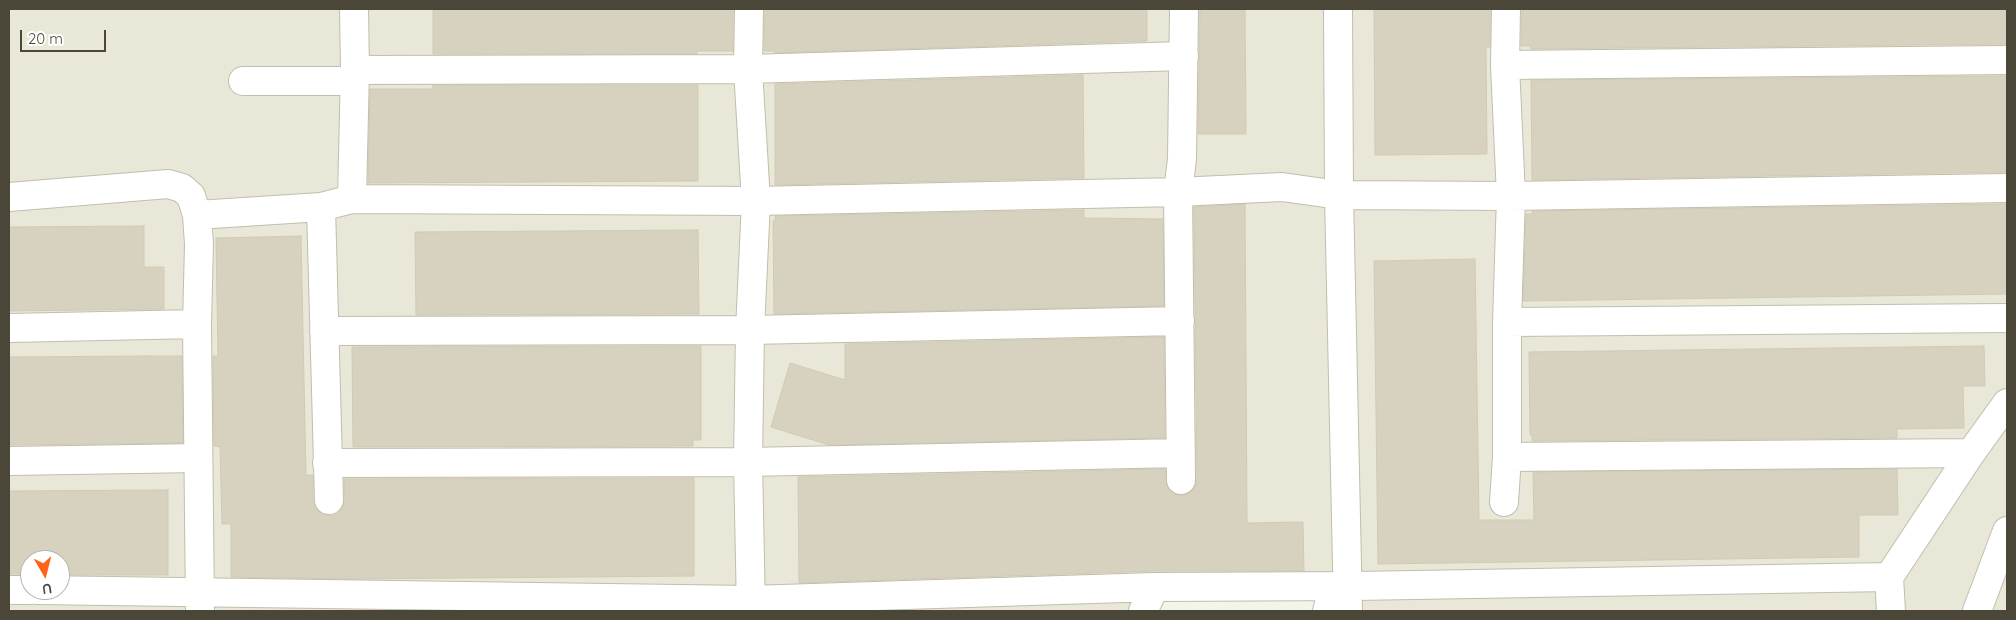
<!DOCTYPE html>
<style>
body{margin:0}
#map{position:relative;width:2016px;height:620px;overflow:hidden;background:#f5f4ea;font-family:Quicksand,sans-serif}
canvas{display:block}
.frame{position:absolute;inset:0;border:10px solid #4a4638;pointer-events:none}
.north{position:absolute;left:20px;top:550px;width:50px;height:50px;box-sizing:border-box;background:#fff;border:1px solid #b7b5af;border-radius:50%;rotate:172deg;font-size:14px;font-weight:700;line-height:20px;text-align:center;color:#4a4638}
.north::after{content:'';display:block;margin:auto;width:18px;height:22px;background:#ff6318;clip-path:polygon(50% 0,100% 100%,50% 72%,0 100%)}
.scale{position:absolute;left:20px;top:30px;width:86px;height:22px;box-sizing:border-box;border:2px solid #4a4638;border-top:0;padding-left:6px;font-size:15px;line-height:18px;white-space:nowrap;color:#4a4638;-webkit-text-stroke:4px #fff;paint-order:stroke}
</style>
<div id="map">
<canvas width="2016" height="620"></canvas>
<div class="frame"></div>
<div class="north">U</div>
<div class="scale">20 m</div>
</div>
<script>
const c = document.querySelector('canvas').getContext('2d');
c.lineJoin = 'round';
function fill(path, color) { c.fillStyle = color; c.fill(path, 'evenodd'); }
const shape = rows => new Path2D(rows.map(r => 'M' + r).join(''));
function strokePath(path, color, width, dash) { c.strokeStyle = color; c.lineWidth = width; c.lineCap = dash ? 'butt' : 'round'; c.setLineDash(dash || []); c.stroke(path); }
fill(shape([
 [9,9,2007,9,2007,611,1327,611,1324,597,1158,602,1153,611,9,611],
 [30,560,60,560,60,590,30,590]
]), '#e9e7d8');
const building = shape([
 [433,9,733,9,733,51,697,51,697,54,433,54,433,9],
 [765,9,1147,9,1147,41,775,53,775,51,764,51,765,9],
 [1200,9,1245,9,1246,134,1198,134,1200,9],
 [1374,9,1490,9,1490,47,1486,47,1487,154,1375,155,1374,9],
 [1522,9,2007,9,2007,44,1531,49,1530,46,1521,46,1522,9],
 [1083,75,1084,178,775,185,775,84,1083,75],
 [2007,76,2007,172,1532,180,1531,80,2007,76],
 [433,85,698,85,698,181,368,183,370,89,433,89,433,85],
 [1245,204,1247,523,1303,522,1304,571,1155,571,799,583,798,477,1165,469,1168,488,1174,494,1181,496,1189,493,1195,487,1197,480,1194,207,1245,204],
 [2007,204,2007,294,1523,301,1526,214,1532,214,1532,211,2007,204],
 [1084,210,1084,218,1163,219,1164,306,774,314,773,221,775,221,775,216,1084,210],
 [144,226,144,267,164,267,164,309,9,311,9,227,144,226],
 [698,230,699,314,416,315,415,232,698,230],
 [301,236,306,475,313,475,313,501,315,508,321,513,330,516,337,514,342,508,345,500,344,479,694,478,694,576,346,579,231,577,231,524,222,524,220,447,214,446,213,356,218,356,216,238,301,236],
 [1475,259,1479,520,1534,520,1533,472,1897,469,1898,515,1859,515,1859,557,1378,564,1374,261,1475,259],
 [1164,337,1165,438,829,445,771,427,790,363,845,380,845,344,1164,337],
 [701,346,701,440,693,440,693,446,353,447,352,347,701,346],
 [1984,346,1985,386,1963,386,1964,428,1897,429,1897,438,1532,441,1532,435,1530,435,1529,352,1984,346],
 [147,356,182,356,183,443,9,445,9,357,147,356],
 [168,490,168,575,60,575,60,560,30,560,30,574,9,574,9,491,168,490]
]);
fill(building, '#d7d2bf');
strokePath(building, '#d2cbb2', 1);
const street = shape([
 [749,9,748,69,756,201,750,330,748,462,751,611],
 [1338,9,1339,195,1348,611],
 [1505,65,2007,60],
 [355,70,748,69,1184,56],
 [243,81,355,81],
 [9,197,168,184,182,188,191,196,197,215,199,244,197,324,200,611],
 [352,199,355,70,354,9],
 [321,207,329,500],
 [197,215,321,207,352,199,756,201,1178,192,1282,187,1339,195,1511,196,2007,188],
 [1507,322,2007,318],
 [9,328,197,324],
 [324,331,750,330,1180,321],
 [1507,457,1971,453],
 [9,461,198,458],
 [327,463,748,462,1181,453],
 [1181,480,1178,192,1182,159,1184,9],
 [1504,502,1507,457,1507,322,1511,196,1505,65,1506,9],
 [9,590,30,590],
 [37,590,750,600,1155,587,1355,586,1889,577],
 [1143,611,1155,587],
 [1327,611,1334,586],
 [1891,611,1889,577,1971,453,2007,403],
 [1977,611,2007,531]
]);
strokePath(street, '#c1beac', 30);
strokePath(street, '#fff', 28);
</script>
